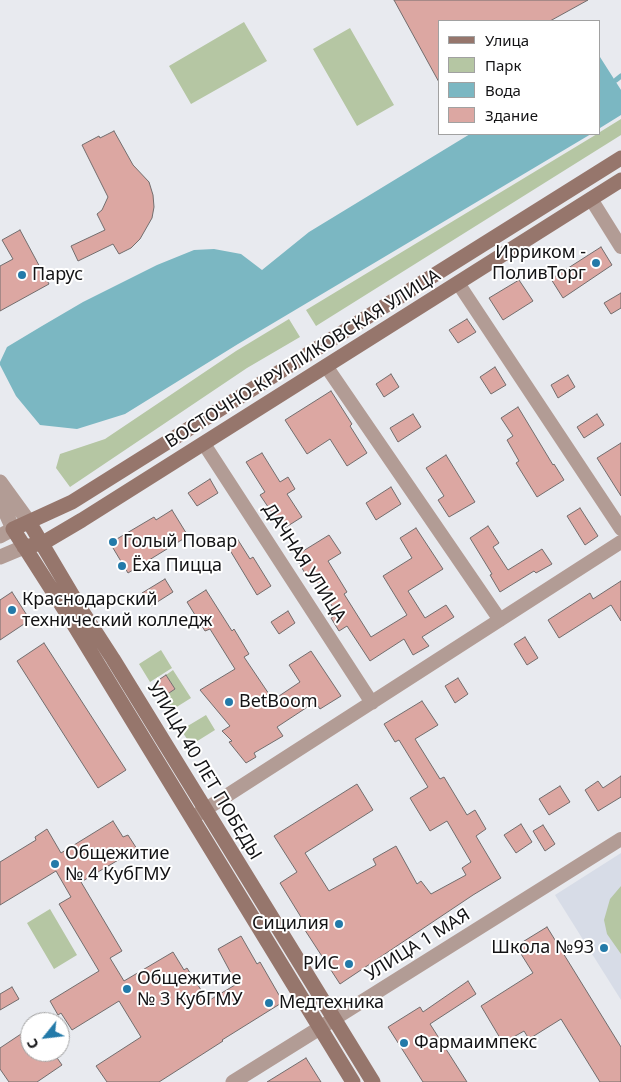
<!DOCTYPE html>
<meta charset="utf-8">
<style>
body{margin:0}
#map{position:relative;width:621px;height:1082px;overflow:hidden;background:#e8eaef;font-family:"Noto Sans",sans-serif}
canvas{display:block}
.legend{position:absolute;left:438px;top:20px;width:162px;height:115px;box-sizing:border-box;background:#fff;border:1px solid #a1a1a1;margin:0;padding:6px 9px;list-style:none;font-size:15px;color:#131315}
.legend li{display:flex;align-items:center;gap:10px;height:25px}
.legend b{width:25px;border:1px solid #a1a1a1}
.north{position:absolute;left:20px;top:1012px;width:50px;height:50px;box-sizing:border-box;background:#fff;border:1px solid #a1a1a1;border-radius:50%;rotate:241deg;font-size:14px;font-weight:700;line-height:20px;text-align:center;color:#131315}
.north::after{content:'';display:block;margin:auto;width:18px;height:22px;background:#237aa9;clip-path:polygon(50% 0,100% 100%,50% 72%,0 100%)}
</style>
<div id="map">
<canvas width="621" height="1082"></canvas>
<ul class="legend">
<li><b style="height:6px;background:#96766c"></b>Улица</li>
<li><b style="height:14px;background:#b5c6a3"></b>Парк</li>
<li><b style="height:14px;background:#7bb7c2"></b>Вода</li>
<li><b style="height:14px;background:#dca7a2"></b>Здание</li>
</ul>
<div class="north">С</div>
</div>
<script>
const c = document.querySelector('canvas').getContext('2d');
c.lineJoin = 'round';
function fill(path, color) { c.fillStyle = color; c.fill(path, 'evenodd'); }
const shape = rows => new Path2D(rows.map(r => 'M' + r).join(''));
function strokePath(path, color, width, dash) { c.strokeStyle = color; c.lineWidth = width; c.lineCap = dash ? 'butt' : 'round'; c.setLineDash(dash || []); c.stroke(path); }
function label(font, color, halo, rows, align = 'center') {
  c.font = font + ' "Noto Sans",sans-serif'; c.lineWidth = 4; c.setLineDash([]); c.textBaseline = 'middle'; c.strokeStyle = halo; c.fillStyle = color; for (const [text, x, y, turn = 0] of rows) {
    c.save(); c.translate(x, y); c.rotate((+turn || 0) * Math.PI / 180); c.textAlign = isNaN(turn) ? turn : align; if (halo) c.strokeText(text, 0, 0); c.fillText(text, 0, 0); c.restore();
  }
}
fill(shape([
 [621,853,621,1000,555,895]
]), '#d7dce7');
fill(shape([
 [244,22,267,61,191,104,169,66],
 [350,28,394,105,357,126,313,49],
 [621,119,621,135,316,326,306,310,597,134,600,134,600,132],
 [289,319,300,337,247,368,70,487,56,468,60,454,105,439,236,351],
 [161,650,172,668,150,682,139,664],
 [173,670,191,698,167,713,159,700,175,689,166,675],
 [206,715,215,730,191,745,181,730],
 [621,886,621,954,607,934,604,920,610,899],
 [50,909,77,955,54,969,27,923]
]), '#b5c6a3');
fill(shape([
 [600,57,621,90,621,115,600,128],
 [470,134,591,134,238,344,125,414,77,429,40,425,16,396,0,365,0,362,7,347,42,326,83,302,157,265,194,250,214,249,241,254,262,270,309,232]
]), '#7bb7c2');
strokePath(shape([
 [616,80,621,76]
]), '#7bb7c2', 5);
const building = shape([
 [394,0,588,0,550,21,440,21,440,84,394,0],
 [114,131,133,165,149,182,153,195,154,207,152,218,140,239,131,248,119,254,113,244,78,261,71,246,105,230,97,214,102,210,108,197,82,145,99,136,100,138,114,131],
 [20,230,49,284,0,311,0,266,13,259,2,240,20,230],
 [601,247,612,265,563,298,551,279,601,247],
 [519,280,533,301,503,320,489,298,519,280],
 [621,293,621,308,611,314,604,303,621,293],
 [467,319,476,332,458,343,449,330,467,319],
 [495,367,506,385,491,394,480,377,495,367],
 [391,374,399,387,384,397,376,384,391,374],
 [568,375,575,387,558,398,551,385,568,375],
 [331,391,352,424,350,426,367,453,347,466,330,439,307,454,285,420,331,391],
 [518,407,553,465,554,464,564,480,537,497,516,463,519,461,507,440,513,436,501,418,518,407],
 [413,414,421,427,398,442,390,428,413,414],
 [597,414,604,425,584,438,577,427,597,414],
 [621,443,621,496,597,458,621,443],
 [262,453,280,482,288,477,295,489,287,494,302,517,283,529,260,495,265,492,246,462,262,453],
 [446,455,475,502,449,517,438,500,444,496,426,468,446,455],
 [210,479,218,493,197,506,188,493,210,479],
 [391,487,401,504,376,520,366,503,391,487],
 [580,508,598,536,585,545,567,516,580,508],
 [172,510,188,536,128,573,110,543,154,517,156,520,172,510],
 [488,526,499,543,493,547,508,570,542,549,552,564,536,573,534,571,500,592,490,575,492,574,470,538,488,526],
 [416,528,443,569,408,591,425,618,446,605,454,617,422,637,429,646,413,655,404,639,370,661,347,626,339,631,331,618,337,614,311,572,306,575,295,556,329,535,341,553,328,561,347,592,344,594,371,637,407,615,383,576,412,558,400,538,416,528],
 [238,540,250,559,253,557,271,586,257,595,228,547,238,540],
 [165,579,173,592,151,606,142,593,165,579],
 [621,581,621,621,611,605,559,638,548,620,590,593,593,599,621,581],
 [206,590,232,631,234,629,249,654,244,657,273,700,300,682,289,665,311,651,341,696,320,709,315,702,277,727,283,736,254,753,256,757,246,763,229,742,232,741,222,731,230,726,200,690,235,669,210,629,205,631,187,602,206,590],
 [12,592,30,620,0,640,0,600,12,592],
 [288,611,295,623,279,634,271,622,288,611],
 [525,637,538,658,527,665,514,644,525,637],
 [44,643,126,770,98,788,17,661,44,643],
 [166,675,175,689,163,697,154,683,166,675],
 [458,678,468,694,455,703,445,686,458,678],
 [422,701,438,725,415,739,440,779,444,777,467,815,475,810,486,829,476,836,501,878,473,895,340,984,301,924,304,922,280,883,297,872,274,836,357,784,373,810,305,853,329,891,376,865,373,859,396,846,417,884,421,881,431,894,466,875,462,868,471,862,447,821,430,831,410,798,428,787,399,740,395,742,384,724,422,701],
 [621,776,621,797,598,811,585,790,598,781,603,788,621,776],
 [560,786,570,802,549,815,539,799,560,786],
 [113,821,123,837,128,835,137,849,81,882,122,951,110,958,124,981,173,952,184,970,187,968,208,1001,235,985,231,979,233,977,218,949,241,936,257,964,260,962,283,1002,222,1040,223,1041,159,1082,107,1082,96,1066,141,1037,119,1001,72,1030,61,1013,58,1015,50,1001,99,971,59,904,71,897,56,871,0,905,0,862,36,840,35,837,47,829,61,853,113,821],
 [521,824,532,842,516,853,504,835,521,824],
 [543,825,555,844,545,851,533,831,543,825],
 [547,927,621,1047,621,1082,600,1082,561,1019,529,1039,524,1031,503,1043,481,1006,533,973,516,946,547,927],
 [468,981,476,994,430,1024,467,1082,423,1082,388,1027,420,1007,423,1012,468,981],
 [12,987,19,999,0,1010,0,994,12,987],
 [30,1028,30,1052,53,1052,62,1065,37,1082,9,1082,0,1069,0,1048,30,1028],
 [306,1058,321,1082,267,1082,306,1058]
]);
fill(building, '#dca7a2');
strokePath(building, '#726d6d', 1);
strokePath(shape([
 [591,199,621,247],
 [458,283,621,529],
 [326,366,500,620],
 [204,444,372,703],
 [192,818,621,542],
 [334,1019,621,839]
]), '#b29c95', 14);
strokePath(shape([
 [0,482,29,522],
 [0,500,13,529,0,536],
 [0,557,24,547],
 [233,1082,331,1021]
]), '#b29c95', 15);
strokePath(shape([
 [29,522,80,608,113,659,373,1082],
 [24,547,43,543,82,520,621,180],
 [353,1082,68,615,13,529,72,502,621,158]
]), '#96766c', 15);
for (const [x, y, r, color] of [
 [596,263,5,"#237aa9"],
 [22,275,5,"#237aa9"],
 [113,542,5,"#237aa9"],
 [122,566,5,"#237aa9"],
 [12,610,5,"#237aa9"],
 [229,702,5,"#237aa9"],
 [55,864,5,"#237aa9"],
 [339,924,5,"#237aa9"],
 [604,948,5,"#237aa9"],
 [349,964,5,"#237aa9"],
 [127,989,5,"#237aa9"],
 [269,1003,5,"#237aa9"],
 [404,1043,5,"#237aa9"]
]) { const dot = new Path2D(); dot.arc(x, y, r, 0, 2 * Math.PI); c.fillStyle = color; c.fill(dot); strokePath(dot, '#fff', 2); }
label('18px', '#131315', '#fff', [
 ["Ирриком -",586,253,"right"],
 ["ПоливТорг",586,274,"right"],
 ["Парус",32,275],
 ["Голый Повар",123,542],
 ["Ёха Пицца",132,566],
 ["Краснодарский",22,600],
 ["технический колледж",22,621],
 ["BetBoom",239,702],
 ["Общежитие",65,854],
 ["№ 4 КубГМУ",65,875],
 ["Сицилия",329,924,"right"],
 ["Школа №93",594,948,"right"],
 ["РИС",339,964,"right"],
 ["Общежитие",137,979],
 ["№ 3 КубГМУ",137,1000],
 ["Медтехника",279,1003],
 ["Фармаимпекс",414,1043]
], 'left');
label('18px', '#131315', '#fff', [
 ["ВОСТОЧНО-КРУГЛИКОВСКАЯ УЛИЦА",303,359,-32],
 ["ДАЧНАЯ УЛИЦА",304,563,57],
 ["УЛИЦА 40 ЛЕТ ПОБЕДЫ",204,771,59],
 ["УЛИЦА 1 МАЯ",418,945,-32]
]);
</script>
